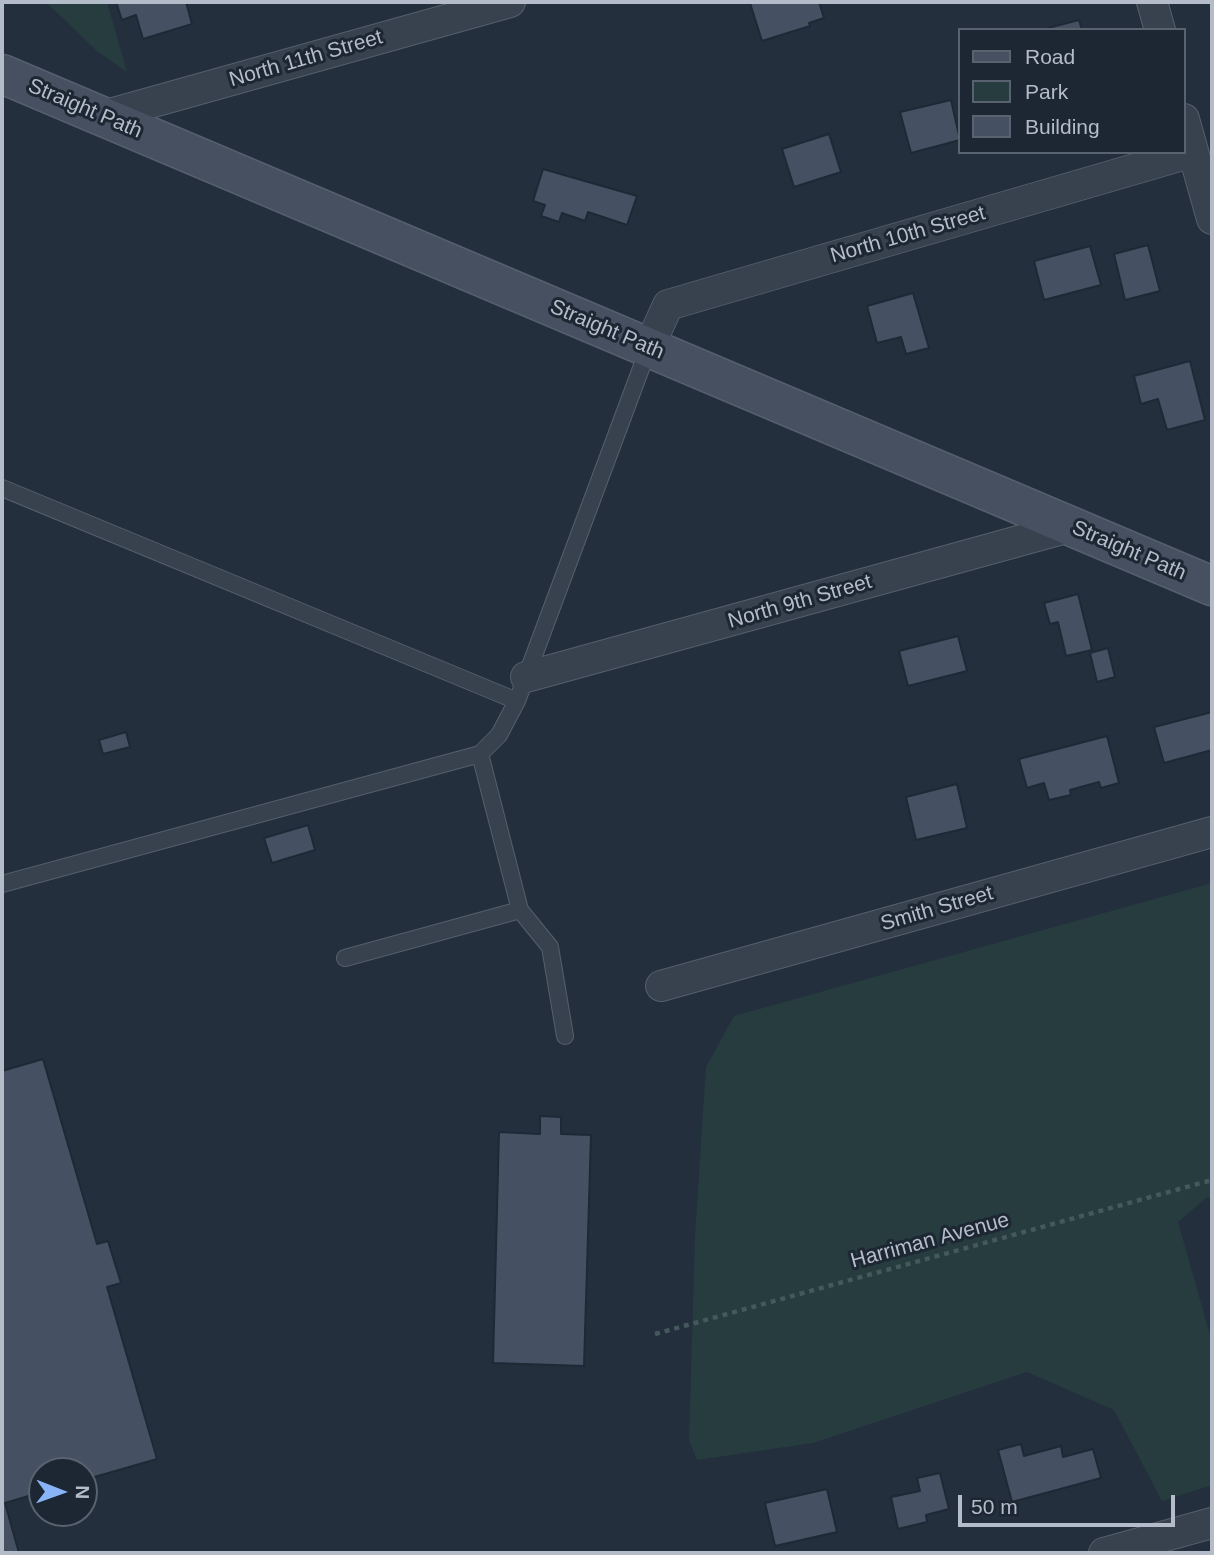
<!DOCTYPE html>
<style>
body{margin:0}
#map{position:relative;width:1214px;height:1555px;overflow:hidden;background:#242f3e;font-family:Arial,sans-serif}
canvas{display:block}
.frame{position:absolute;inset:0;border:4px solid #b4bcc9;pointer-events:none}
.legend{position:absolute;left:958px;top:28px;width:228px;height:126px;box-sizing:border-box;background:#1d2633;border:2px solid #59626f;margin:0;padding:9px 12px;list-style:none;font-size:21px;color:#b4bcc9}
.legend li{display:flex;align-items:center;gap:14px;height:35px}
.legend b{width:35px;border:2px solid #59626f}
.north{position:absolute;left:28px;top:1457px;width:70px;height:70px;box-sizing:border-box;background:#1d2633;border:2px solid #59626f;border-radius:50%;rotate:91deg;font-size:19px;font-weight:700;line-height:28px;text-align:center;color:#b4bcc9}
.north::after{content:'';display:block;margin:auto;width:24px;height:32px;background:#8ab4f8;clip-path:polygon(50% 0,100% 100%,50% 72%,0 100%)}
.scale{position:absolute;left:958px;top:1495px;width:217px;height:32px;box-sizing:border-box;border:4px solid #b4bcc9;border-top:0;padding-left:9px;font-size:21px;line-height:24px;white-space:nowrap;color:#b4bcc9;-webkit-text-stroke:5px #1d2633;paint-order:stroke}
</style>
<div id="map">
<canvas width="1214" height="1555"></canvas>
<div class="frame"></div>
<ul class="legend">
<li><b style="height:9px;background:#465061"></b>Road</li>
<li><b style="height:19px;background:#263c3f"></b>Park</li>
<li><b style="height:19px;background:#455162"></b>Building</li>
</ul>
<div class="north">N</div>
<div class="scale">50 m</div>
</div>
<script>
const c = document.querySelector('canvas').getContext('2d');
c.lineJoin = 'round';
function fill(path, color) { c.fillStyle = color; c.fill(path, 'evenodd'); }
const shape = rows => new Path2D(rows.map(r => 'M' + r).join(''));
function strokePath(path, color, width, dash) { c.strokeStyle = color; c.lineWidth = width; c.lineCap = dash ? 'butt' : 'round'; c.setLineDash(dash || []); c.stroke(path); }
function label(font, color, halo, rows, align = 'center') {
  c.font = font + ' Arial,sans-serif'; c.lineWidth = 6; c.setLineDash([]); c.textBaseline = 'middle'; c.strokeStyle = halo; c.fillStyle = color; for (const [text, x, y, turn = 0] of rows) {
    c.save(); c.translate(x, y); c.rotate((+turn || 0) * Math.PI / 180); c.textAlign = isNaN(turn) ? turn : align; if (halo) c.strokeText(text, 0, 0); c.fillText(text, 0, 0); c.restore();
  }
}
fill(shape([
 [46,2,107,2,127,72,97,51],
 [1212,883,1212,1197,1206,1198,1178,1222,1212,1342,1212,1485,1162,1501,1114,1410,1027,1372,813,1443,697,1460,689,1440,695,1236,706,1067,734,1016]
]), '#263c3f');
const building = shape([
 [116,2,186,2,192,24,143,39,136,15,122,20,116,2],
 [755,2,819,2,824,18,809,23,810,26,762,41,750,3,755,2],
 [1079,20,1082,30,1048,30,1048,28,1079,20],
 [951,100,960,140,911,153,900,112,951,100],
 [829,134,841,172,794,187,782,149,829,134],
 [543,169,637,196,627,225,588,212,585,221,562,213,559,222,541,216,545,205,533,201,543,169],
 [1148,245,1160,291,1125,300,1114,254,1148,245],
 [1090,246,1101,285,1044,300,1034,261,1090,246],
 [913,293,929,348,906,354,901,337,877,343,867,306,913,293],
 [1190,361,1205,420,1167,430,1158,399,1141,404,1134,376,1190,361],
 [1078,594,1092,650,1066,656,1058,622,1050,624,1044,603,1078,594],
 [958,636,967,671,908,686,899,651,958,636],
 [1108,648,1115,677,1097,682,1090,653,1108,648],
 [1212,712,1212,750,1164,763,1154,727,1212,712],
 [126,732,130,747,103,754,99,740,126,732],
 [1107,736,1119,783,1101,788,1099,782,1070,790,1071,795,1049,800,1044,783,1027,788,1019,759,1107,736],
 [957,784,967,828,916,840,906,797,957,784],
 [308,825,315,850,272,863,264,838,308,825],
 [43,1059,97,1244,108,1241,121,1283,107,1287,157,1459,84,1480,84,1471,42,1471,42,1492,5,1503,19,1553,2,1553,2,1071,43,1059],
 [540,1116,561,1117,561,1134,591,1135,584,1366,493,1363,499,1132,540,1134,540,1116],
 [1021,1444,1024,1456,1061,1446,1063,1457,1093,1449,1101,1478,1012,1502,998,1450,1021,1444],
 [940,1473,949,1509,926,1515,927,1522,898,1529,891,1497,920,1491,917,1478,940,1473],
 [827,1489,837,1532,775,1546,765,1503,827,1489]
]);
fill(building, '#455162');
strokePath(building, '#1f2835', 2);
const lane = shape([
 [2,488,517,701],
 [480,754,520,910],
 [2,884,480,754,499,735,517,701,649,347],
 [345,958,520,910,550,947,565,1036]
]);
const street = shape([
 [1152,2,1160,30],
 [103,116,510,2],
 [1184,119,1212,219],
 [649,347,668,305,1193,152],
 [526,677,1073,526],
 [661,986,1212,832],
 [1104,1553,1212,1523]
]);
const secondary = shape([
 [2,74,1212,586]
]);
strokePath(lane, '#565f6c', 18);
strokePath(street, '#565f6c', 32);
strokePath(secondary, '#565f6c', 41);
strokePath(shape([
 [655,1334,1212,1180]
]), '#44595c', 4.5, [5, 5]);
strokePath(lane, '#38414e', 16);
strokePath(street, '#38414e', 30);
strokePath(secondary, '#465061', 38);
label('21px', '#b4bcc9', '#1d2633', [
 ["North 11th Street",306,59,-16],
 ["Straight Path",85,109,23],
 ["North 10th Street",908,235,-16],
 ["Straight Path",607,330,23],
 ["Straight Path",1129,551,23],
 ["North 9th Street",800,602,-16],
 ["Smith Street",937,909,-16],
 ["Harriman Avenue",930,1241,-15]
]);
</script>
